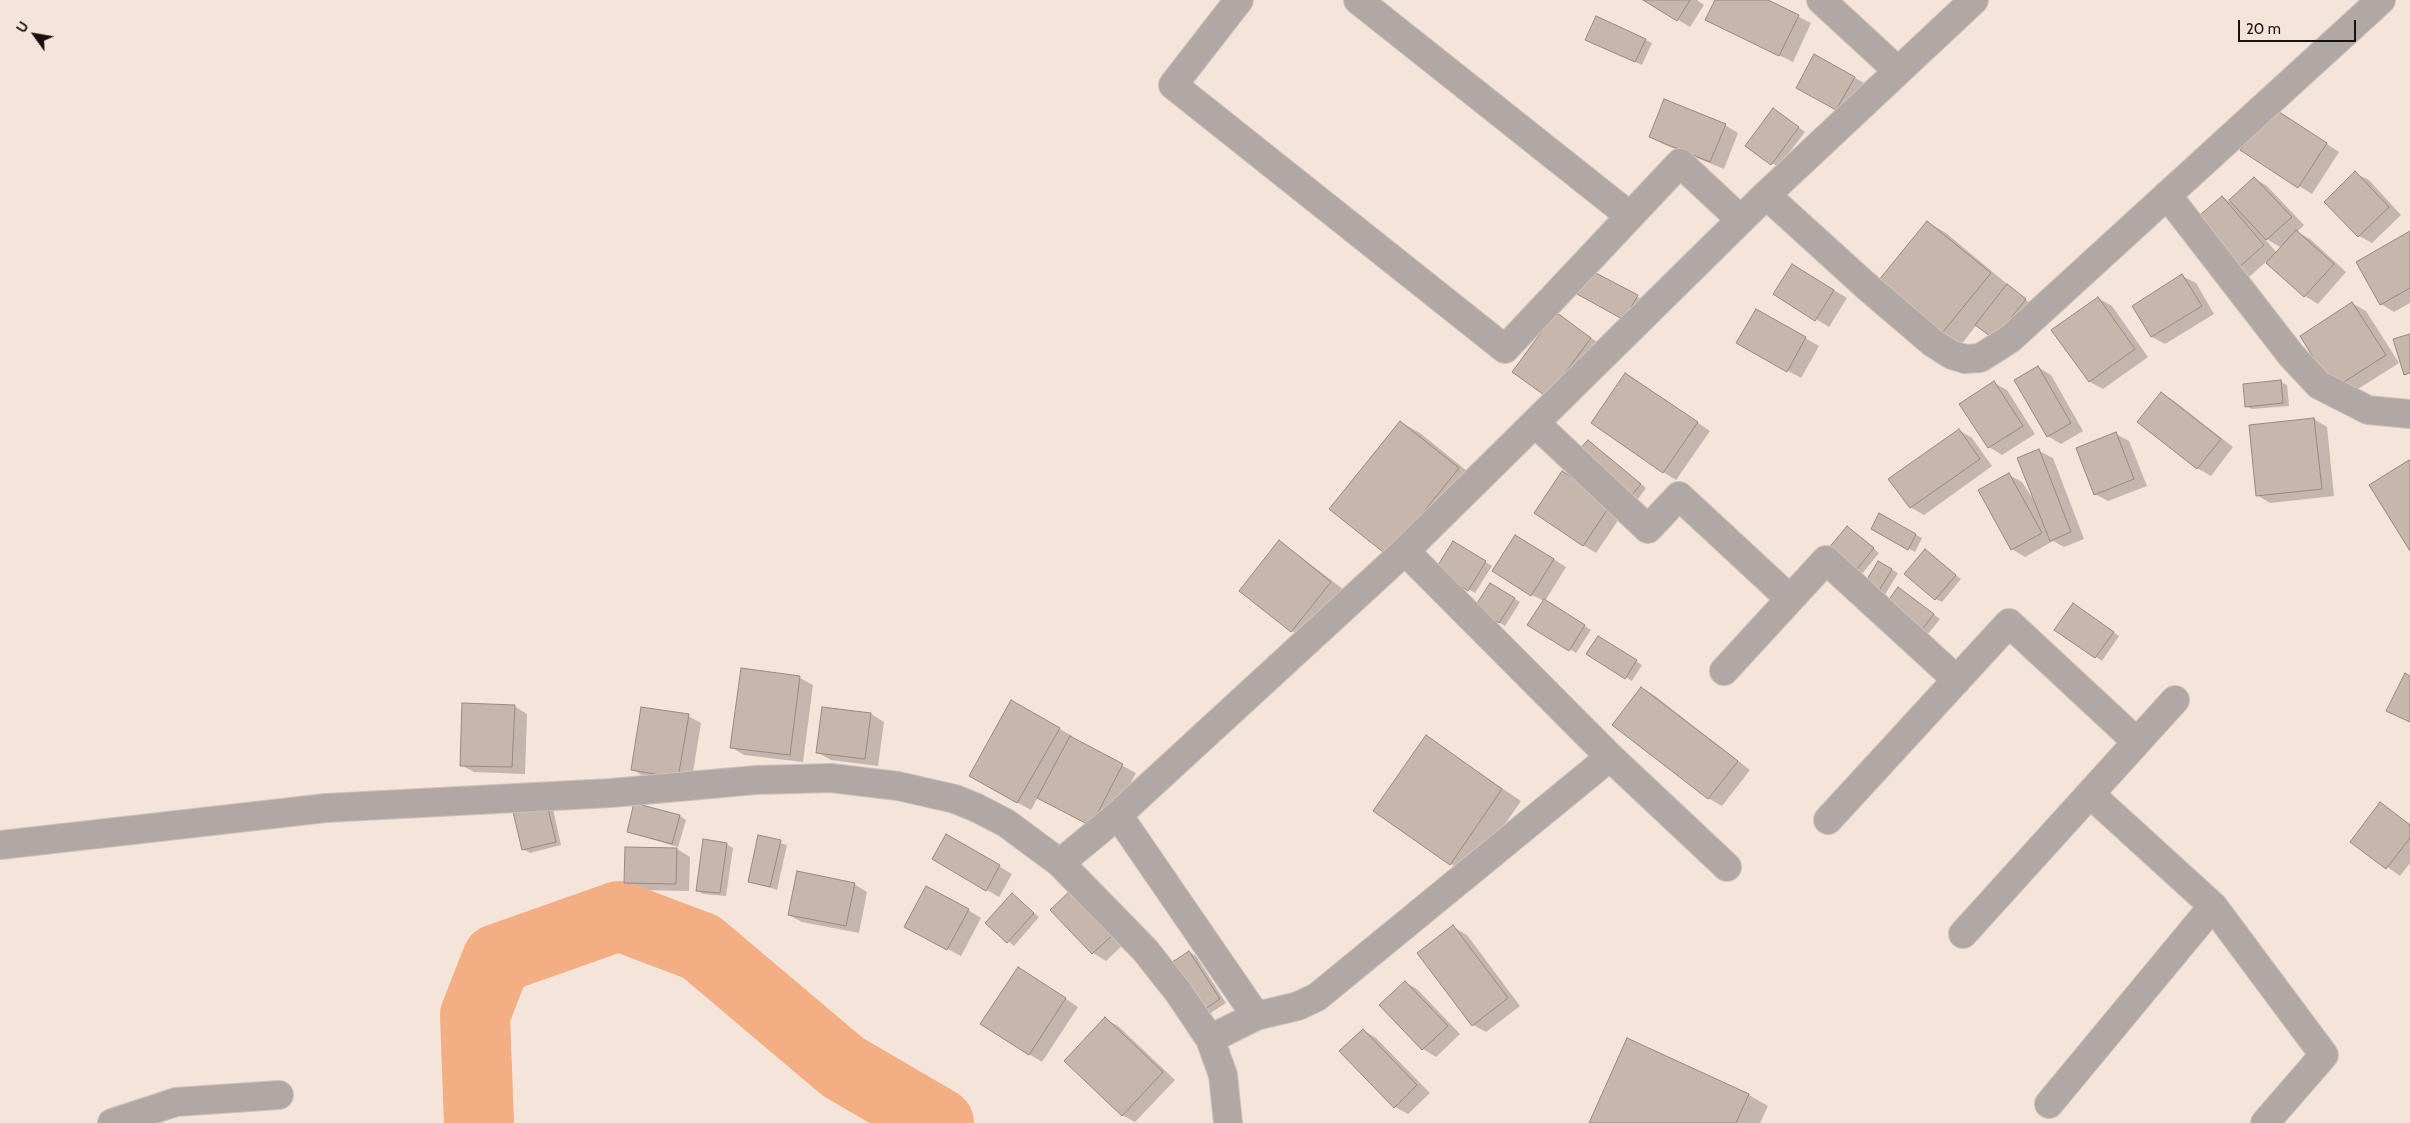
<!DOCTYPE html>
<style>
body{margin:0}
#map{position:relative;width:2410px;height:1123px;overflow:hidden;background:#f5e4da;font-family:Cabin,sans-serif}
canvas{display:block}
.north{position:absolute;left:10px;top:10px;width:50px;height:50px;-webkit-text-stroke:4px #f5e4da;paint-order:stroke;rotate:302deg;font-size:14px;font-weight:700;line-height:20px;text-align:center;color:#17110e}
.north::after{content:'';display:block;margin:auto;width:18px;height:22px;background:#17110e;clip-path:polygon(50% 0,100% 100%,50% 72%,0 100%)}
.scale{position:absolute;left:2238px;top:20px;width:118px;height:22px;box-sizing:border-box;border:2px solid #17110e;border-top:0;padding-left:6px;font-size:15px;line-height:18px;white-space:nowrap;color:#17110e;-webkit-text-stroke:4px #f5e4da;paint-order:stroke}
</style>
<div id="map">
<canvas width="2410" height="1123"></canvas>
<div class="north">U</div>
<div class="scale">20 m</div>
</div>
<script>
const c = document.querySelector('canvas').getContext('2d');
c.lineJoin = 'round';
function fill(path, color) { c.fillStyle = color; c.fill(path, 'evenodd'); }
const shape = rows => new Path2D(rows.map(r => 'M' + r).join(''));
function strokePath(path, color, width, dash) { c.strokeStyle = color; c.lineWidth = width; c.lineCap = dash ? 'butt' : 'round'; c.setLineDash(dash || []); c.stroke(path); }
fill(shape([
 [1645,0,1697,0,1704,5,1690,27],
 [1716,0,1765,0,1811,23,1793,62,1707,20],
 [1597,18,1652,43,1642,65,1593,43],
 [1815,56,1868,85,1850,116,1798,87],
 [1779,113,1805,132,1778,167,1747,146],
 [2283,115,2339,152,2312,194,2242,150],
 [1725,125,1738,133,1724,169,1663,144,1650,137],
 [2355,173,2369,180,2401,215,2372,243,2359,236],
 [2254,178,2267,186,2304,225,2297,232,2310,239,2346,272,2318,304,2305,296,2266,262,2249,277,2236,270,2222,197,2230,202],
 [2264,238,2265,238,2282,248,2277,253],
 [1927,222,1946,233,2031,304,2001,342,1977,324,1958,349,1938,337],
 [2410,233,2410,303,2394,312,2381,304],
 [1591,271,1643,300,1631,322],
 [1806,273,1847,298,1829,327,1775,294],
 [2182,276,2196,283,2214,314,2165,344,2152,337,2134,306],
 [2098,298,2112,306,2148,357,2103,389,2090,382,2053,330],
 [2352,303,2366,311,2399,363,2347,396,2334,388],
 [1756,310,1819,346,1801,378,1738,343],
 [1556,314,1603,346,1561,404],
 [2038,367,2051,375,2083,431,2061,444,2048,436],
 [1626,374,1710,431,1676,480,1663,472],
 [2281,382,2287,385,2289,406,2252,409,2246,406],
 [1994,383,2007,390,2035,434,2002,455,1989,447],
 [2161,393,2174,401,2233,447,2211,476,2197,468],
 [2314,419,2327,427,2334,496,2270,503,2257,495],
 [1400,422,1420,433,1478,480,1408,567],
 [1959,430,1972,438,1992,466,1924,515,1910,507],
 [2116,434,2129,441,2147,486,2108,501,2095,494],
 [1588,441,1646,488,1635,503],
 [2039,451,2053,458,2084,539,2064,547,2053,541,2025,557,2012,549,2009,475,2022,482,2038,507],
 [1576,481,1623,513,1596,553,1583,545],
 [1880,515,1922,538,1915,552,1872,528],
 [1853,531,1879,553,1852,586],
 [1279,542,1292,550,1344,590,1305,639,1292,631,1240,591],
 [1454,543,1492,566,1475,593,1437,570],
 [1529,544,1566,567,1545,601,1591,630,1576,653,1529,624,1544,601,1532,595],
 [1925,551,1961,579,1942,602,1936,599],
 [1879,562,1898,573,1877,608],
 [1491,584,1520,602,1505,626,1476,608],
 [1905,593,1940,619,1924,639],
 [2080,609,2119,636,2102,661,2056,630],
 [1598,637,1642,665,1632,681,1588,654],
 [742,670,800,678,813,685,803,762,744,755,731,747],
 [1642,688,1655,696,1750,770,1722,806,1708,798],
 [1012,702,1072,736,1071,738,1136,773,1104,833,1038,797,1031,810,970,776],
 [514,706,527,714,525,774,474,772,461,765],
 [824,708,871,714,884,722,878,766,831,760,817,752],
 [688,716,701,723,691,784,645,777,632,769],
 [1426,737,1521,801,1470,875,1451,864],
 [2380,804,2410,824,2410,863,2400,876,2352,841],
 [553,809,561,845,530,853,523,849,515,813],
 [680,816,686,820,678,847,628,832],
 [947,836,1012,874,999,897,934,859],
 [759,837,787,845,777,890,749,881],
 [726,844,733,848,726,896,703,894,697,890],
 [677,849,690,857,689,891,638,890,625,883],
 [854,884,867,892,859,933,802,922,789,915],
 [1012,895,1039,917,1014,946,986,923],
 [968,910,981,918,961,956,919,934],
 [1052,910,1128,940,1106,961,1093,953],
 [1453,927,1467,935,1520,1006,1486,1032,1473,1025],
 [1189,952,1196,956,1226,1003,1203,1018],
 [1032,976,1078,1007,1042,1062,1029,1054],
 [1405,982,1418,990,1460,1034,1436,1057,1423,1049],
 [1105,1019,1118,1026,1175,1080,1135,1122,1122,1115],
 [1363,1030,1376,1038,1430,1093,1408,1114,1395,1107],
 [1749,1095,1768,1106,1760,1123,1591,1123]
]), '#0003');
strokePath(shape([
 [479,1123,475,1015,497,959,619,916,701,947,843,1067,939,1123]
]), '#f4ae84', 70);
const building = shape([
 [1643,0,1690,0,1677,21,1643,0],
 [1715,0,1768,0,1799,15,1779,56,1705,20,1715,0],
 [1596,16,1646,39,1635,62,1585,40,1596,16],
 [1814,54,1855,77,1836,110,1796,88,1814,54],
 [1664,99,1726,124,1710,162,1649,137,1664,99],
 [2270,106,2327,143,2298,188,2240,150,2270,106],
 [1773,108,1799,127,1771,165,1745,146,1773,108],
 [2355,171,2389,207,2358,237,2324,202,2355,171],
 [2254,177,2292,217,2266,240,2229,200,2254,177],
 [2222,196,2264,245,2235,271,2192,222,2222,196],
 [1927,221,1991,273,1938,338,1874,286,1927,221],
 [2296,230,2334,264,2304,297,2266,263,2296,230],
 [2410,231,2410,288,2380,305,2356,262,2410,231],
 [1792,264,1834,290,1815,321,1773,294,1792,264],
 [1590,270,1638,295,1624,320,1577,294,1590,270],
 [2182,274,2202,306,2151,337,2132,306,2182,274],
 [2007,284,2026,299,1994,339,1975,325,2007,284],
 [2098,297,2135,349,2089,382,2051,330,2098,297],
 [2352,302,2386,355,2333,389,2300,336,2352,302],
 [1756,309,1806,337,1787,372,1736,343,1756,309],
 [1556,312,1591,338,1547,397,1512,372,1556,312],
 [2410,334,2410,373,2404,375,2393,339,2410,334],
 [2038,366,2071,423,2047,437,2014,380,2038,366],
 [1625,373,1698,422,1663,473,1591,423,1625,373],
 [2281,380,2283,403,2245,407,2243,384,2281,380],
 [1994,381,2023,426,1988,448,1959,404,1994,381],
 [2161,392,2221,439,2197,469,2137,422,2161,392],
 [2314,418,2322,489,2256,496,2249,425,2314,418],
 [1400,421,1459,468,1388,556,1329,509,1400,421],
 [1959,429,1980,459,1910,508,1888,479,1959,429],
 [2116,432,2134,479,2094,495,2076,448,2116,432],
 [1588,440,1641,484,1628,500,1574,455,1588,440],
 [2039,449,2071,532,2050,541,2017,458,2039,449],
 [2409,460,2410,461,2410,551,2369,485,2409,460],
 [1562,471,1611,504,1583,546,1534,513,1562,471],
 [2009,473,2042,533,2011,550,1978,490,2009,473],
 [1879,513,1916,534,1908,550,1871,529,1879,513],
 [1847,526,1874,548,1845,584,1818,561,1847,526],
 [1515,535,1554,559,1531,596,1492,571,1515,535],
 [1279,540,1331,582,1291,632,1239,591,1279,540],
 [1453,541,1486,561,1468,591,1435,570,1453,541],
 [1925,549,1956,575,1935,600,1904,574,1925,549],
 [1878,561,1892,569,1870,606,1856,598,1878,561],
 [1490,583,1515,598,1499,623,1474,608,1490,583],
 [1898,587,1934,614,1917,636,1882,609,1898,587],
 [1544,599,1585,625,1569,651,1527,625,1544,599],
 [2073,603,2114,632,2095,658,2054,630,2073,603],
 [1598,636,1637,660,1625,679,1586,654,1598,636],
 [741,668,800,676,790,755,730,748,741,668],
 [2405,673,2410,676,2410,722,2386,711,2405,673],
 [1641,687,1738,761,1708,799,1612,725,1641,687],
 [1011,700,1060,728,1017,803,969,776,1011,700],
 [462,703,515,705,512,767,460,766,462,703],
 [641,707,689,714,678,778,631,770,641,707],
 [822,707,871,713,865,759,816,753,822,707],
 [1426,735,1502,789,1450,865,1373,811,1426,735],
 [1070,736,1123,764,1091,826,1037,798,1070,736],
 [2380,802,2410,825,2410,838,2386,869,2350,842,2380,802],
 [634,803,680,815,672,844,627,832,634,803],
 [547,804,556,842,522,850,513,812,547,804],
 [946,834,1000,865,986,891,932,859,946,834],
 [758,835,781,840,770,887,748,882,758,835],
 [703,839,727,843,720,893,696,891,703,839],
 [625,847,677,848,676,884,624,883,625,847],
 [797,871,855,883,846,926,788,915,797,871],
 [926,886,969,909,947,950,904,927,926,886],
 [1074,887,1116,932,1092,954,1050,910,1074,887],
 [1012,893,1034,913,1007,943,985,923,1012,893],
 [1453,925,1508,998,1472,1026,1417,953,1453,925],
 [1189,951,1220,999,1196,1015,1165,967,1189,951],
 [1018,967,1066,998,1029,1055,980,1024,1018,967],
 [1405,981,1448,1026,1422,1050,1379,1005,1405,981],
 [1105,1017,1163,1072,1122,1116,1064,1061,1105,1017],
 [1363,1029,1417,1085,1394,1108,1339,1051,1363,1029],
 [1627,1038,1749,1094,1736,1123,1589,1123,1627,1038]
]);
fill(building, '#c7b6ac');
strokePath(building, '#98887f', 1);
const minor = shape([
 [1239,0,1173,85,1505,349,1680,163,1741,220],
 [1358,0,1630,216],
 [1821,0,1898,71],
 [1766,195,1864,284,1933,343,1952,355,1965,359,1980,358,2010,339,2381,0],
 [2167,195,2291,355,2319,385,2368,410,2410,414],
 [1535,423,1648,529,1679,496,1790,599],
 [1405,551,1610,757,1727,867],
 [1724,671,1826,560,1957,680],
 [2090,794,2213,906,2324,1055,2265,1123],
 [1118,815,1256,1016,1298,1006,1317,997,1610,757],
 [1828,820,2009,623,2137,742],
 [0,845,326,808,611,793,756,780,831,778,898,786,955,799,977,808,1006,823,1060,863,1145,950,1179,993,1210,1039,1223,1075,1228,1123],
 [1060,863,1118,815,1405,551,1766,195,1974,0],
 [1963,934,2175,700],
 [1210,1039,1256,1016],
 [2049,1104,2213,906],
 [112,1123,176,1102,279,1095]
]);
strokePath(minor, '#d1c2b9', 30);
strokePath(minor, '#b0a8a4', 28);
</script>
